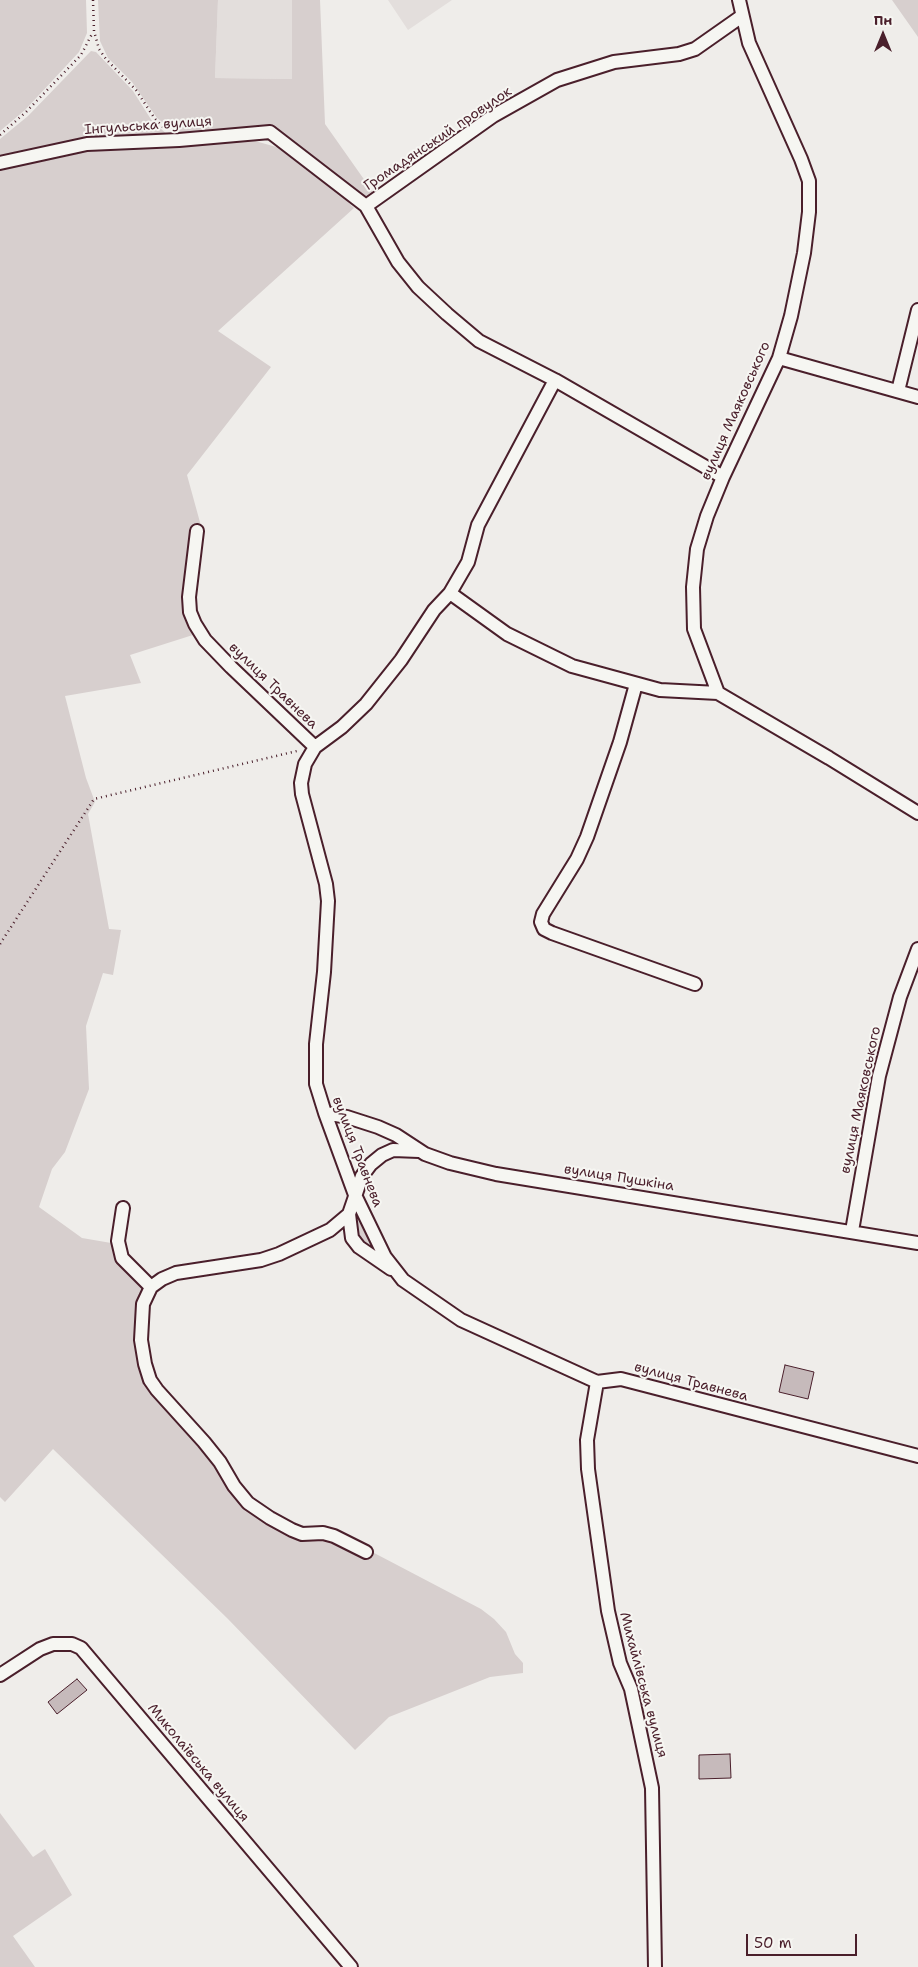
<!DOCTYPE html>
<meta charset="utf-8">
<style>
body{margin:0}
#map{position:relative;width:918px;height:1967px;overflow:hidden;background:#efedea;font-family:"Shantell Sans",sans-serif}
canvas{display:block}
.north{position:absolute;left:858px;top:10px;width:50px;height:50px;-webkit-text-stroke:4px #f6f6f2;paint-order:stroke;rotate:0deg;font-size:14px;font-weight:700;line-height:20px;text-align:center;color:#4a1f2b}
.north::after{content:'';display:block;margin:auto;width:18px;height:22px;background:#4a1f2b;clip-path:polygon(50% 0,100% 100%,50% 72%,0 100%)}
.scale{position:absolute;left:746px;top:1934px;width:111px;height:22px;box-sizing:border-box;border:2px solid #4a1f2b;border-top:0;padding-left:6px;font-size:15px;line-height:18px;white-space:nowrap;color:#4a1f2b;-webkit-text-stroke:4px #f6f6f2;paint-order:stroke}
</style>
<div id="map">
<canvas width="918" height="1967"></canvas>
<div class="north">Пн</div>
<div class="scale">50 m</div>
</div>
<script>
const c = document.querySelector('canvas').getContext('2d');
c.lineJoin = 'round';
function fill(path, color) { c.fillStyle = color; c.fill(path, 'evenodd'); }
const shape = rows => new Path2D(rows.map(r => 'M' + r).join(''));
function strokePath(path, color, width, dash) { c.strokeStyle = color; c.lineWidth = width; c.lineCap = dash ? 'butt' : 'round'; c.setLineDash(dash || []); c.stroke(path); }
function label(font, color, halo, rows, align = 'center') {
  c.font = font + ' "Shantell Sans",sans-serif'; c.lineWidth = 4; c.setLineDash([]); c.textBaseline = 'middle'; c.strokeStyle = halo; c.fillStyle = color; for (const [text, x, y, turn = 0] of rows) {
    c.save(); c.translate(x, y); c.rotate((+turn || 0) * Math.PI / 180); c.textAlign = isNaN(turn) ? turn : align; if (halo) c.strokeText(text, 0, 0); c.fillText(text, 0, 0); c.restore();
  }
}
fill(shape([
 [218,0,292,0,292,79,215,78],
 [388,0,452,0,408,30]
]), '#e3dedc');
fill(shape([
 [0,0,86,0,87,33,79,52,25,110,0,131],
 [98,0,218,0,215,78,292,79,292,0,320,0,325,124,375,195,371,198,365,198,274,128,178,134,157,118,132,82,108,58,100,41],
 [892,0,918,0,918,37],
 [91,51,96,52,133,91,152,121,169,136,0,160,0,139,28,116],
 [255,141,280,148,336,190,354,208,218,331,271,367,187,475,201,526,187,579,196,634,130,655,141,683,65,696,86,778,95,802,88,814,109,929,121,930,113,975,103,973,86,1026,89,1089,65,1152,52,1169,39,1207,82,1238,117,1244,136,1280,148,1297,144,1340,153,1378,249,1500,292,1526,335,1533,378,1555,481,1609,494,1619,506,1632,515,1654,523,1663,523,1673,490,1677,389,1717,355,1750,227,1618,53,1449,5,1502,0,1497,0,169,51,157,95,151],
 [357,1220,361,1220,381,1254,361,1245,352,1222],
 [0,1813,33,1857,45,1849,72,1895,13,1936,35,1967,0,1967]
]), '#d7cfce');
const building = shape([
 [785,1365,814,1372,808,1399,779,1392,785,1365],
 [77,1679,87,1690,57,1714,48,1702,77,1679],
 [730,1754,731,1778,699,1779,699,1755,730,1754]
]);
fill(building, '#c6babb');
strokePath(building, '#4a1f2b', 1);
const minor = shape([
 [0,163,87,144,179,140,270,132,366,206,398,262,418,287,447,314,479,341,555,380,723,477],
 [366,206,493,116,557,80,614,62,679,54,695,49,742,16],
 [779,358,918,397],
 [898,391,918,310],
 [197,531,189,597,190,612,195,624,205,640,231,667,315,747,305,764,301,783,302,794,326,884,328,901,324,972,316,1044,316,1084,325,1113,355,1195,385,1257,396,1271,403,1280,461,1320,597,1382,621,1379,918,1456],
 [450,593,507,634,572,666,660,690,718,693,829,758,918,813],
 [636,684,620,742,587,837,577,859,543,914,541,922,544,929,552,933,695,984],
 [718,693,694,629,693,587,697,549,707,516,723,477,779,358,791,316,804,253,809,212,809,181,801,159,749,43,739,0],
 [315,747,342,727,366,704,401,660,434,610,450,593,468,562,478,525,555,380],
 [325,1113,347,1117,378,1127,396,1135,425,1154,450,1163,496,1174,918,1243],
 [123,1208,118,1241,122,1258,151,1287,143,1304,141,1340,145,1364,150,1380,157,1390,204,1442,220,1462,234,1486,248,1503,270,1518,292,1530,302,1534,323,1533,334,1536,366,1552],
 [852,1231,879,1076,900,997,918,949],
 [391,1269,359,1247,352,1238,349,1214,362,1176,371,1164,382,1155,393,1150,419,1151],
 [151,1287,162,1279,176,1273,261,1260,279,1254,330,1230,349,1214],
 [597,1382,587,1440,588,1469,608,1611,620,1663,631,1689,652,1788,655,1967],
 [0,1675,40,1649,53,1644,72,1644,81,1648,351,1967]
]);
strokePath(minor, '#4a1f2b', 16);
strokePath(shape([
 [93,0,94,31,99,49,106,59,136,90,155,119,163,127],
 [0,135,26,112,81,55,93,32],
 [0,944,94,799,297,751]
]), '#4a1f2b', 2.5, [1, 4]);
strokePath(minor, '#f6f6f2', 12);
label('14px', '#4a1f2b', '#f6f6f2', [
 ["Інгульська вулиця",148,126,-4],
 ["Громадянський провулок",438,139,-34],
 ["вулиця Маяковського",736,411,-66],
 ["вулиця Травнева",273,686,44],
 ["вулиця Маяковського",861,1100,-78],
 ["вулиця Травнева",357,1152,69],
 ["вулиця Пушкіна",619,1178,9],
 ["вулиця Травнева",691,1382,15],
 ["Михайлівська вулиця",643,1685,75],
 ["Миколаївська вулиця",198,1763,50]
]);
</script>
